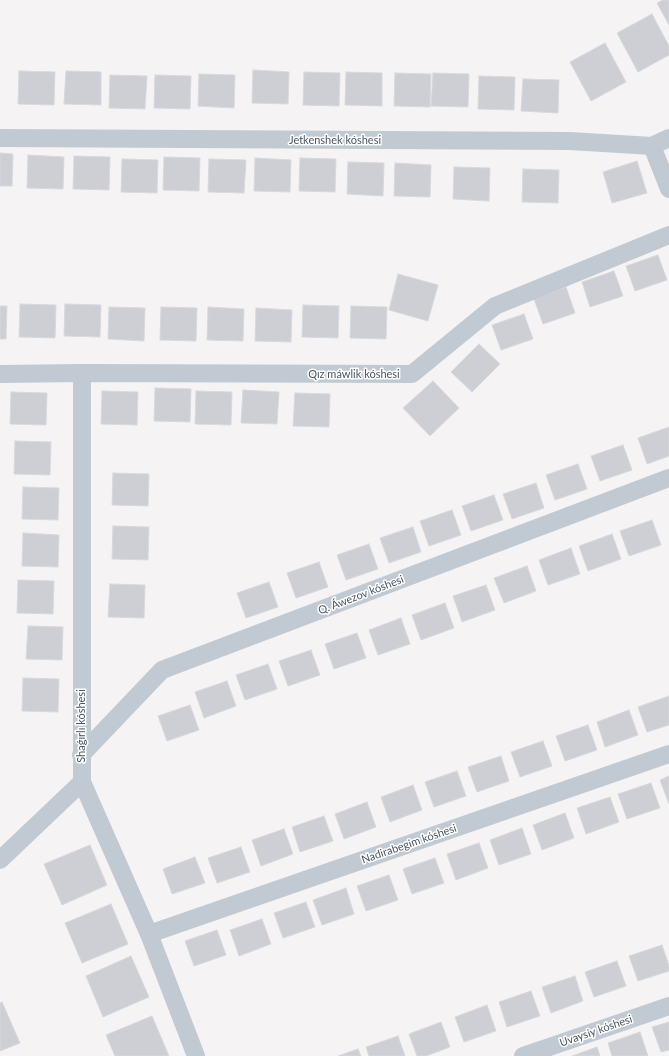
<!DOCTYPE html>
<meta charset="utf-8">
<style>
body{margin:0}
canvas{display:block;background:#f5f3f3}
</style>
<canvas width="669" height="1056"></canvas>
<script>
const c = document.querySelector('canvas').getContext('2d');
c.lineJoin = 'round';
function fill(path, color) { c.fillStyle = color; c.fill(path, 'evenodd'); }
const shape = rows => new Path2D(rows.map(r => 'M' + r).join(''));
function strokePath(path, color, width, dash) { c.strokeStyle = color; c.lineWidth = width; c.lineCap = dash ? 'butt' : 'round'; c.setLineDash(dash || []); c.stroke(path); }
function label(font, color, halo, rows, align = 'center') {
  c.font = font + ' Lato,sans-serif'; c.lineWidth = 3; c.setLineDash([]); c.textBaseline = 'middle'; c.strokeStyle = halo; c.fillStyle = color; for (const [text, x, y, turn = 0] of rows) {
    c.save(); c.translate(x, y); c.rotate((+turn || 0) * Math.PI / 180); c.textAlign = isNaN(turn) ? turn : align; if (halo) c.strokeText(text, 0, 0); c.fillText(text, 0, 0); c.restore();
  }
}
const building = shape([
 [663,0,669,0,669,25,657,3,663,0],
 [652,14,669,46,669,55,638,72,617,33,652,14],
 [605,43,626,82,591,101,570,62,605,43],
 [253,70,289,72,288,104,252,103,253,70],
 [19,71,55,72,54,105,18,104,19,71],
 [66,71,101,72,101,105,64,104,66,71],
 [304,72,340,73,339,106,303,105,304,72],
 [346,72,382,73,382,106,345,105,346,72],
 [395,73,431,74,430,107,394,106,395,73],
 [433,73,469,74,468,107,431,106,433,73],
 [199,74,235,75,234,108,198,106,199,74],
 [110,75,147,76,145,109,109,108,110,75],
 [155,75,191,76,190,109,154,108,155,75],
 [479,76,515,77,514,110,478,109,479,76],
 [523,79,559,80,558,113,521,111,523,79],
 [0,153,13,154,12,186,0,186,0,153],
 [28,155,64,157,63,189,27,188,28,155],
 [74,156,110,157,109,190,73,189,74,156],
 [164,157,200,158,199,191,163,190,164,157],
 [255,158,291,160,290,192,254,191,255,158],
 [300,158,336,159,335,192,299,191,300,158],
 [122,159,158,160,157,193,121,192,122,159],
 [209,159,246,160,244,193,208,192,209,159],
 [637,161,647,193,612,203,603,172,637,161],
 [348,162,384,163,383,196,347,194,348,162],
 [395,163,431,165,430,197,394,196,395,163],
 [454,167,490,168,489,201,453,199,454,167],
 [523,169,559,170,558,203,522,202,523,169],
 [658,255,667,280,635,291,626,266,658,255],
 [614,271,623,296,590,307,582,282,614,271],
 [398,274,438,285,428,321,389,310,398,274],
 [566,287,575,313,543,324,534,299,566,287],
 [20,304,56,305,55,338,19,337,20,304],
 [65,304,101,305,100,337,64,336,65,304],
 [303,305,339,306,338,338,302,337,303,305],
 [0,306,7,306,6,339,0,339,0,306],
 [351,306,387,307,386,339,350,338,351,306],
 [109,307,145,308,144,341,108,339,109,307],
 [161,307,197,308,196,341,160,340,161,307],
 [208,307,244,309,243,341,207,340,208,307],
 [256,308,292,310,291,342,255,341,256,308],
 [524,314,533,339,501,350,492,325,524,314],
 [479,344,500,364,472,392,451,372,479,344],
 [433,381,459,408,430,436,403,408,433,381],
 [155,388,191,389,190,422,154,421,155,388],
 [243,390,279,392,277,424,241,423,243,390],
 [102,391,138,392,137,425,101,424,102,391],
 [196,391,232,392,231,425,195,424,196,391],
 [11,392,47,393,46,425,10,424,11,392],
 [295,393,330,394,329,427,293,426,295,393],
 [669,427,669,456,647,464,638,438,669,427],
 [15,441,51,442,50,475,14,474,15,441],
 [623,445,632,470,600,481,591,456,623,445],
 [578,464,587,489,555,500,546,475,578,464],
 [113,473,149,474,148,506,112,505,113,473],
 [536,483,544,508,512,519,503,494,536,483],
 [23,487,59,488,58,520,22,519,23,487],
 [494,495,503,520,471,531,462,506,494,495],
 [452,510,461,535,429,546,420,521,452,510],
 [652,520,661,545,629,556,620,531,652,520],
 [113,526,149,527,148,560,112,559,113,526],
 [413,527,421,552,389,563,380,538,413,527],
 [23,533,59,535,58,567,22,566,23,533],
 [612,534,621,559,588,571,579,546,612,534],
 [369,544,378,569,346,580,337,555,369,544],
 [571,548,580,574,548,585,539,560,571,548],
 [319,562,328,587,296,598,287,573,319,562],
 [527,566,536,591,504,603,494,578,527,566],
 [18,580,54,581,53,614,17,613,18,580],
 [269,582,278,607,246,618,237,593,269,582],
 [110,584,145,585,144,618,108,617,110,584],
 [486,585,495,610,462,622,453,596,486,585],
 [445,603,454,628,421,640,412,615,445,603],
 [401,618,410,644,378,655,369,630,401,618],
 [28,626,63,627,62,660,26,659,28,626],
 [357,633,366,658,334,669,325,644,357,633],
 [311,650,320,675,288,686,279,661,311,650],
 [268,664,277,689,245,700,236,675,268,664],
 [23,678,59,679,58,712,22,711,23,678],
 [227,681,236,706,204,718,195,692,227,681],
 [669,696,669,725,647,732,638,707,669,696],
 [190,705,199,730,167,741,158,716,190,705],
 [629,710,638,735,605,747,597,722,629,710],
 [588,725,597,750,565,761,556,736,588,725],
 [543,741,552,766,520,777,511,752,543,741],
 [501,756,509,781,477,792,468,767,501,756],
 [457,771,466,796,434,807,425,782,457,771],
 [669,776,669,804,660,780,669,776],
 [651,783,660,808,627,819,618,794,651,783],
 [413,785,422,810,390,822,381,797,413,785],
 [610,797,619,822,586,834,577,808,610,797],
 [367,802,376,827,344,839,335,814,367,802],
 [565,813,574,838,542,850,533,825,565,813],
 [324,816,333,841,300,852,292,827,324,816],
 [522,828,531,854,499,865,490,840,522,828],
 [284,829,293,854,261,866,252,840,284,829],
 [479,843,488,868,456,880,447,854,479,843],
 [90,845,107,885,62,905,44,864,90,845],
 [241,847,250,872,217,883,208,858,241,847],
 [195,857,205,883,172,894,163,869,195,857],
 [435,858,444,883,412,894,403,869,435,858],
 [389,875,398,900,366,911,357,886,389,875],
 [346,888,354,914,322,925,313,900,346,888],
 [306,902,315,927,283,938,274,913,306,902],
 [111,904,128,944,82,963,65,923,111,904],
 [262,919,271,944,239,956,230,930,262,919],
 [217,930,226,955,194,966,185,941,217,930],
 [662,945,669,966,669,971,638,981,629,956,662,945],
 [131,956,149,997,103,1017,86,976,131,956],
 [617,961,626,986,594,997,585,972,617,961],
 [575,976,583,1001,551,1013,542,987,575,976],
 [531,991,540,1016,507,1027,499,1002,531,991],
 [2,1002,20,1043,0,1051,0,1003,2,1002],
 [487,1005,496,1031,464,1042,455,1017,487,1005],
 [152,1016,169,1056,115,1056,106,1035,152,1016],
 [441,1022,450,1047,426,1056,417,1056,409,1034,441,1022],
 [669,1022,669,1050,661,1052,652,1027,669,1022],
 [640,1032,648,1056,612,1056,608,1043,640,1032],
 [398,1036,405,1056,369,1056,366,1047,398,1036],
 [597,1047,600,1056,572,1056,597,1047],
 [358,1049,361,1056,338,1056,358,1049]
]);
fill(building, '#cdcfd5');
strokePath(building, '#d7d9de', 1);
strokePath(shape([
 [0,138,570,141,652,146,669,138],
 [652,146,669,189],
 [82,373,82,782,149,934,196,1056],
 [0,374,82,373,412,374,495,306,669,235],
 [81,755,162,670,669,478],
 [0,860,82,782],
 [149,934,669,754],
 [523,1056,669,1006]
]), '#c1cad2', 18);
label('11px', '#4a5661', '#fff', [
 ["Jetkenshek kóshesi",335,140],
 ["Qız máwlik kóshesi",354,374],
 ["Q. Áwezov kóshesi",361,595,-21],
 ["Shaǵırlı kóshesi",81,726,-90],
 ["Nadirabegim kóshesi",409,844,-19],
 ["Uvaysiy kóshesi",596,1031,-19]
]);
</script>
